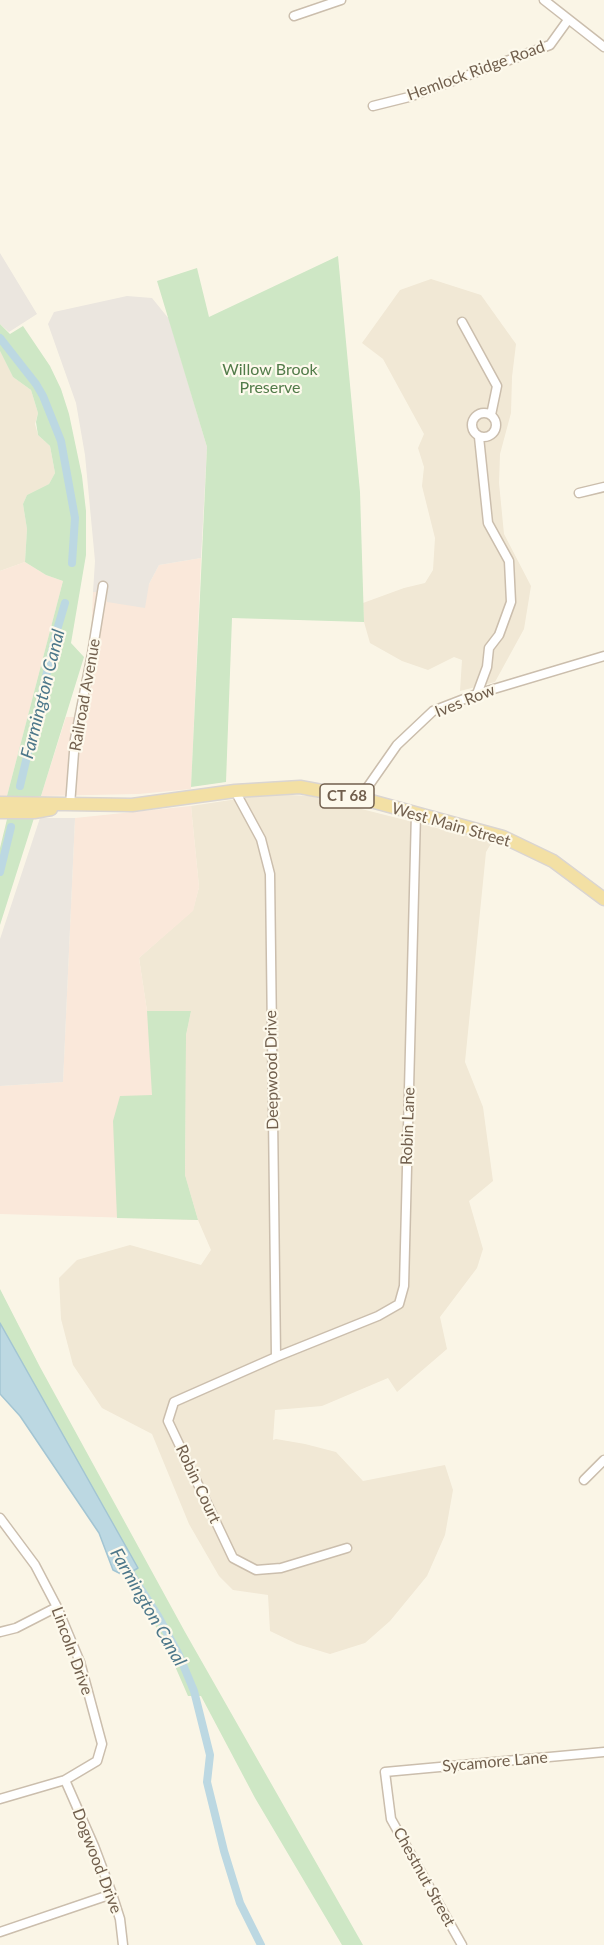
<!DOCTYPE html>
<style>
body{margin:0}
canvas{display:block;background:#faf5e6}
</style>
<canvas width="604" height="1945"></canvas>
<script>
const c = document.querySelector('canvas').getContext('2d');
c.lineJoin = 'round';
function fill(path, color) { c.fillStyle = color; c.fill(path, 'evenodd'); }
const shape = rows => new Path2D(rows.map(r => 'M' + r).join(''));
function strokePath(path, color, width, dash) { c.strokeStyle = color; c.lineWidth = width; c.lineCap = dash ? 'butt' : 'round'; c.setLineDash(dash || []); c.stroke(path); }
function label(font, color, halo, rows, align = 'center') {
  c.font = font + ' Lato,sans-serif'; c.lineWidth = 4.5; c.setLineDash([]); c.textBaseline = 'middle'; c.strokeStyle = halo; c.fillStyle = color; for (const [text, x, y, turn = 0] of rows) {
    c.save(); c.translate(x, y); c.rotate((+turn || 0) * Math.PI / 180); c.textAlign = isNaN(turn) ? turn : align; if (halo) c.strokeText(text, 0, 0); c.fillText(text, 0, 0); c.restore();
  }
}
fill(shape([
 [431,279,481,295,516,344,512,377,511,413,500,454,499,483,504,534,531,586,524,629,495,682,460,691,462,660,454,657,428,670,402,661,370,643,364,622,363,603,404,588,425,583,433,570,435,538,422,486,424,467,418,448,424,434,383,359,362,343,400,290],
 [0,351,13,377,31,390,38,413,35,424,38,435,50,446,55,473,49,484,27,495,23,504,27,529,25,562,0,571],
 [270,794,310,796,492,842,486,852,465,1062,483,1107,493,1181,469,1201,483,1249,477,1268,440,1317,447,1349,397,1392,388,1378,322,1406,275,1410,273,1440,276,1439,305,1444,336,1452,363,1481,445,1465,453,1490,445,1535,427,1576,390,1621,365,1643,330,1654,297,1644,270,1631,268,1595,233,1590,219,1576,189,1524,152,1434,102,1408,73,1365,61,1319,59,1278,77,1260,130,1245,201,1265,211,1250,198,1220,185,1175,186,1035,191,1011,147,1011,139,958,193,910,199,887,191,806]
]), '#f1e8d5');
fill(shape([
 [201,558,191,789,139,794,41,796,66,717,75,717,91,643,93,592,106,592,149,584,159,565],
 [25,562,46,575,63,581,7,796,0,797,0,830,0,571],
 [191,806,199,887,193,911,139,958,147,1011,191,1011,186,1035,185,1175,198,1220,0,1214,0,1086,63,1082,75,818]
]), '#fae8da');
fill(shape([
 [0,253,37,314,9,332,0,324],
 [127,296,152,298,169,319,207,447,201,558,159,565,149,584,145,608,107,602,106,592,93,592,95,561,85,455,76,403,48,324,54,312],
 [40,818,75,818,63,1082,0,1086,0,939]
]), '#ebe6df');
fill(shape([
 [338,256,360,492,364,622,232,618,226,782,191,787,207,447,157,281,197,268,209,317],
 [0,324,10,334,23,326,50,366,61,389,69,414,82,476,86,511,86,555,71,643,84,657,41,796,7,796,63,581,46,575,25,562,27,529,23,504,27,495,49,484,55,473,50,446,38,435,36,422,38,413,31,390,13,377,0,351],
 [8,815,35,815,0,925,0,848],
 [147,1011,191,1011,186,1035,185,1175,198,1220,117,1218,113,1121,120,1096,152,1095],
 [0,1289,40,1367,185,1632,363,1945,342,1945,255,1798,201,1696,188,1696,164,1641,41,1425,0,1346]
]), '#cee7c5');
const water = shape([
 [0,1323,138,1568,125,1576,113,1570,99,1533,20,1416,0,1394,0,1323]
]);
fill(water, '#bcd8e2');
strokePath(water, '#a3c5d3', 1.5);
strokePath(shape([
 [0,338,36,384,43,396,61,441,75,518,72,563],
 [20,786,57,630,65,603],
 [0,872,11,827],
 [125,1564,158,1616,179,1655,194,1691,210,1755,207,1782,224,1851,240,1903,261,1945]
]), '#bcd8e2', 8);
const street = shape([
 [544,0,604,47],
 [294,16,341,0],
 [373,106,409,97,550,45,568,20],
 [462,322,497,386,491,415],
 '472 425a12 12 0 1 1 24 0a12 12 0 1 1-24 0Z',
 [579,493,604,487],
 [477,694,487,667,489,648,499,635,511,602,509,561,488,523,479,437],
 [235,791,261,839,270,874,276,1357],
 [360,798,397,745,433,711,477,694,604,656],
 [70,805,75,739,92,654,103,586],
 [584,1480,604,1460],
 [0,1518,35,1565,57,1607,80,1662,102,1744,97,1761,65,1780,0,1799],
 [347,1548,281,1568,256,1570,233,1558,168,1421,174,1402,276,1357,378,1316,399,1304,404,1286,416,813],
 [0,1632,16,1628,57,1607],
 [65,1780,94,1846,112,1894,120,1919,123,1945],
 [0,1932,112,1894],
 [462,1945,391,1819,385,1772,604,1752]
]);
const primary = shape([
 [0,803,132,805,235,791,300,787,360,798,503,837,553,861,604,899],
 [0,812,34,812,51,809]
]);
strokePath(street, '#cbbead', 11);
strokePath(primary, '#dad5d1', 15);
strokePath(street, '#fff', 8);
strokePath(primary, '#f3e0a4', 12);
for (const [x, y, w] of [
 [347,796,54]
]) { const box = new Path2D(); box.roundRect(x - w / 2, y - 12, w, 24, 4.5); c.fillStyle = '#fdf9ec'; c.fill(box); strokePath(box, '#715f4d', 1.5); }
label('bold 15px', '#715f4d', null, [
 ["CT 68",347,796]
]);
label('16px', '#715f4d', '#fdf9ec', [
 ["Hemlock Ridge Road",476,71,-20],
 ["Railroad Avenue",85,695,-80],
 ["Ives Row",465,701,-22],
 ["West Main Street",451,825,16],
 ["Deepwood Drive",272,1070,-91],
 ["Robin Lane",408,1126,-88],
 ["Robin Court",198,1484,65],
 ["Lincoln Drive",72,1651,70],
 ["Sycamore Lane",495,1762,-5],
 ["Dogwood Drive",97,1861,69],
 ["Chestnut Street",424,1877,61]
]);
label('16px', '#517b49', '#fdf9ec', [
 ["Willow Brook",270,370],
 ["Preserve",270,388]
]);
label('italic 18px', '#4c778a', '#fdf9ec', [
 ["Farmington Canal",43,694,-76],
 ["Farmington Canal",148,1607,60]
]);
</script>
